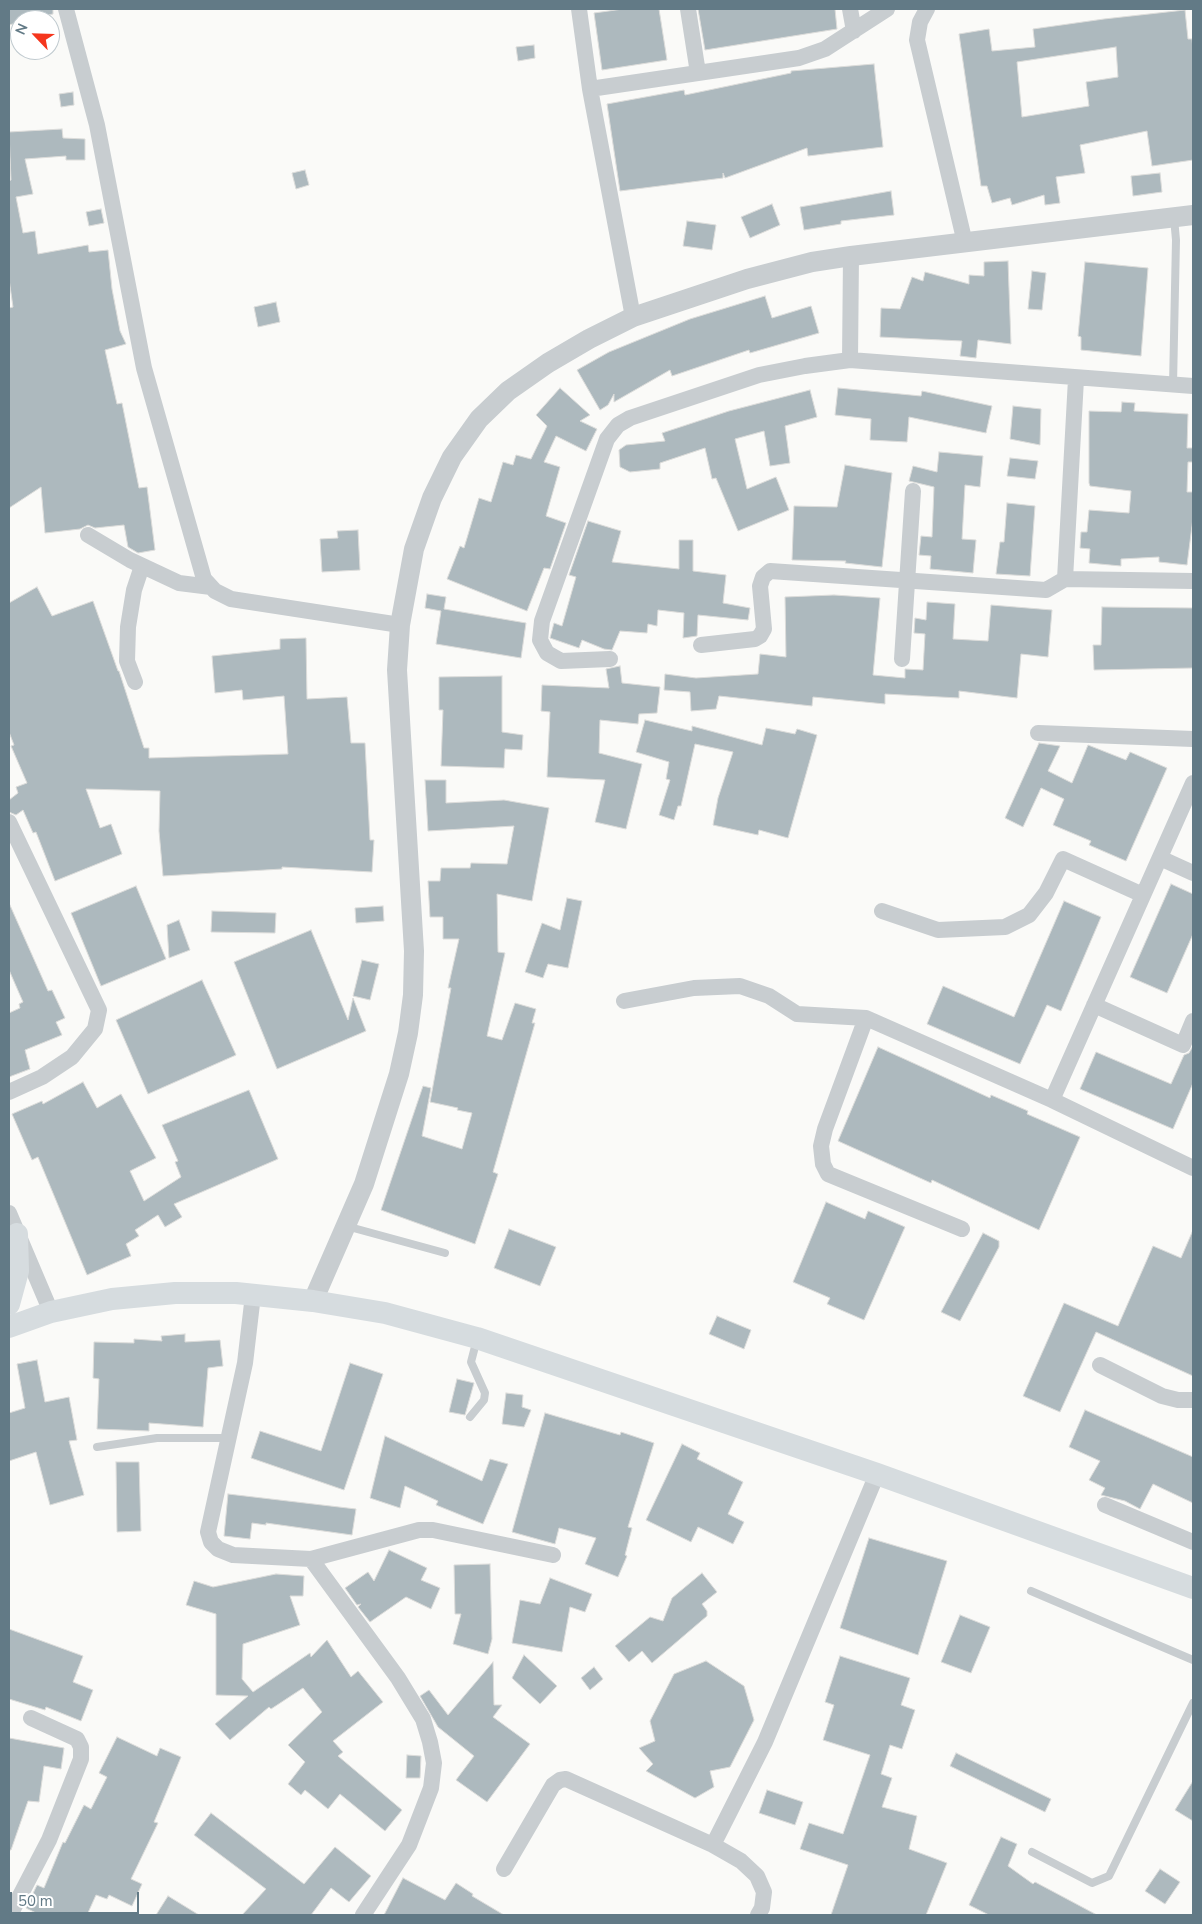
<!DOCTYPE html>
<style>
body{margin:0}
#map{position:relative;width:1202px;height:1924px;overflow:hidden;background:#fafaf8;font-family:"Nunito Sans",sans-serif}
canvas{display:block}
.frame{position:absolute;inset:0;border:10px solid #627a86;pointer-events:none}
.north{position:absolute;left:10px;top:10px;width:50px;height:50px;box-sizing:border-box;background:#fff;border:1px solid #c0cacf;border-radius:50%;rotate:294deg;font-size:14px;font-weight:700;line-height:20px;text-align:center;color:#627a86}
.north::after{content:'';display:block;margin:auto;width:18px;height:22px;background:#f5361d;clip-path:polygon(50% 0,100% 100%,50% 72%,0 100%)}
.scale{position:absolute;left:10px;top:1892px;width:129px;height:22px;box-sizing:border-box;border:2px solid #627a86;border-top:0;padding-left:6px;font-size:15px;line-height:18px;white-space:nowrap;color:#627a86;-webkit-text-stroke:4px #fff;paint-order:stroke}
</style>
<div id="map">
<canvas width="1202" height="1924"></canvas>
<div class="frame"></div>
<div class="north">N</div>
<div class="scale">50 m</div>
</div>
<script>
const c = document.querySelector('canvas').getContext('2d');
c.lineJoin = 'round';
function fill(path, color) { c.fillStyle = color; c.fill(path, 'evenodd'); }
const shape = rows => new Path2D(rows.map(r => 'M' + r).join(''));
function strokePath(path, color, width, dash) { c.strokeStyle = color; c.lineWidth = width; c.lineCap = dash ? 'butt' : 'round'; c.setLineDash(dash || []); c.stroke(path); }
const building = shape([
 [9,9,53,9,53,14,20,20,20,22,9,25,9,9],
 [623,9,659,9,667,60,602,70,594,13,623,9],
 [698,9,835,9,837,29,705,50,698,9],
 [1185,10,1188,39,1192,39,1193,49,1193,160,1152,166,1147,131,1080,145,1085,173,1056,177,1060,203,1045,205,1044,195,1012,205,1010,198,992,203,987,186,981,186,959,34,989,29,992,51,1035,47,1033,29,1104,19,1185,10],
 [1116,47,1118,77,1086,82,1089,106,1022,117,1017,62,1116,47],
 [534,45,535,58,518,61,516,47,534,45],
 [874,64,883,147,808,156,807,148,725,178,723,173,723,178,620,191,607,104,684,90,685,95,791,73,791,71,874,64],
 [73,92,74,105,61,107,59,94,73,92],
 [62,129,63,138,85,139,85,160,66,160,66,156,25,159,33,194,16,197,23,233,35,231,38,254,88,245,89,252,108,250,112,289,120,331,126,344,105,350,117,404,122,403,139,488,147,487,155,550,138,553,128,547,124,525,95,528,88,525,80,529,45,533,41,487,9,508,9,308,13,307,9,279,9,181,11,180,9,132,62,129],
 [305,170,309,185,296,189,292,173,305,170],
 [1160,173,1162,192,1133,196,1131,176,1160,173],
 [891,191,894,215,841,221,841,224,804,230,800,207,891,191],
 [772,204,780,225,750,238,741,217,772,204],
 [101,209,104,223,89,226,86,212,101,209],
 [687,221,716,225,712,250,683,246,687,221],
 [1008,261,1011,344,978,340,976,358,960,356,962,341,880,337,881,308,900,309,912,277,923,281,925,272,969,284,969,275,984,276,984,262,1008,261],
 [1085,262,1148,268,1141,356,1081,350,1081,337,1078,336,1085,262],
 [1032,271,1046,273,1042,310,1028,309,1032,271],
 [765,296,772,318,811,306,819,333,750,353,749,350,672,376,670,370,614,402,614,394,608,405,600,410,577,370,609,352,690,319,765,296],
 [276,302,280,322,258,327,254,307,276,302],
 [560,388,590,415,580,421,597,429,586,451,556,436,544,462,560,467,546,516,566,523,550,569,544,568,527,611,447,579,460,546,464,548,479,498,491,502,503,462,513,465,516,455,531,459,547,426,536,415,560,388],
 [838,388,921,396,922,391,992,406,986,433,909,417,907,442,870,440,871,419,835,415,838,388],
 [810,390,817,417,785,426,790,463,770,466,764,431,735,439,747,489,776,477,789,510,738,531,716,478,712,479,705,448,660,463,660,469,630,472,620,467,619,450,626,445,665,441,662,433,729,411,810,390],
 [1122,402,1135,403,1134,411,1188,414,1187,448,1193,448,1193,462,1188,462,1187,492,1193,492,1193,518,1187,565,1159,562,1159,557,1121,559,1121,566,1089,563,1090,549,1080,548,1081,532,1087,532,1089,510,1129,513,1131,491,1090,486,1089,483,1089,411,1121,412,1122,402],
 [1013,406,1041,409,1040,445,1010,439,1013,406],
 [939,452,983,456,980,487,965,485,962,539,976,540,973,573,930,569,931,556,919,555,921,536,932,537,934,487,909,481,913,466,937,472,939,452],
 [1010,458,1038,461,1035,479,1007,476,1010,458],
 [845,465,892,473,882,567,845,563,846,561,792,560,794,506,837,507,845,465],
 [1007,503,1035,506,1030,576,996,574,1000,542,1004,542,1007,503],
 [588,521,621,531,612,562,679,569,679,540,693,540,693,571,726,575,723,603,750,608,748,620,698,615,697,636,683,638,684,613,658,610,657,626,648,624,647,633,620,631,612,650,604,649,582,640,579,648,550,638,554,623,562,626,576,577,569,575,588,521],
 [358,530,360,570,322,572,320,539,338,538,337,531,358,530],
 [37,587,52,616,93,601,118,671,119,671,144,748,149,748,149,758,288,754,284,696,243,700,242,690,215,693,212,656,280,649,280,639,306,638,307,699,347,697,351,743,365,743,370,840,374,840,372,872,282,867,282,869,163,876,159,831,160,791,86,789,100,828,111,824,122,854,55,881,36,832,33,833,23,810,16,815,9,812,9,800,18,793,16,787,27,783,11,746,14,745,9,732,9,603,37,587],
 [427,594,446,597,444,609,526,623,521,658,436,644,441,611,425,608,427,594],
 [834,595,880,598,873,675,905,678,905,669,923,670,925,634,914,633,915,618,926,620,927,602,955,604,953,639,988,641,991,605,1052,610,1048,657,1021,654,1017,698,959,691,959,698,885,694,885,704,813,697,812,706,719,696,716,709,691,711,690,692,664,690,665,674,696,678,758,674,760,654,786,657,785,597,834,595],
 [1102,607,1193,608,1193,668,1094,670,1093,645,1101,645,1102,607],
 [620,666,622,683,660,687,657,713,639,714,638,724,600,720,599,753,642,764,626,829,595,822,605,780,547,777,550,712,541,711,542,685,609,688,606,669,620,666],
 [502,676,502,732,523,735,522,750,505,749,504,768,441,766,443,710,439,710,439,677,502,676],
 [645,720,692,731,692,726,762,745,766,728,795,734,797,729,817,735,788,838,759,830,758,835,713,825,718,798,733,752,695,744,681,806,678,806,674,820,659,815,670,780,666,779,669,762,636,752,645,720],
 [1039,743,1060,746,1048,771,1072,783,1088,745,1126,760,1130,752,1167,768,1126,861,1089,845,1091,841,1053,825,1064,799,1041,788,1023,827,1005,818,1039,743],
 [425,780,446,780,446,803,504,800,549,808,532,901,497,894,498,952,505,953,487,1036,502,1040,515,1003,536,1009,532,1023,535,1023,493,1172,498,1174,475,1244,381,1210,423,1086,431,1088,422,1136,462,1149,472,1113,457,1110,458,1108,430,1102,451,988,448,988,459,939,443,939,443,917,430,917,428,881,440,881,441,868,470,868,471,863,507,864,514,826,428,831,425,780],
 [1171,884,1193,894,1193,934,1167,993,1130,977,1171,884],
 [136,886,166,959,101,986,71,913,136,886],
 [567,898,582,901,568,968,548,964,543,978,525,972,542,923,560,930,567,898],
 [1064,901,1101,917,1061,1011,1047,1005,1020,1064,927,1024,943,986,1014,1017,1064,901],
 [9,903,48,991,52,990,65,1018,56,1022,62,1035,25,1050,30,1069,9,1077,9,1013,20,1008,19,1004,23,1002,9,970,9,903],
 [383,906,384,921,356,923,355,908,383,906],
 [212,911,276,913,275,933,211,932,212,911],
 [179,920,190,950,169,958,167,925,179,920],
 [311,930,348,1020,353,998,366,1031,277,1069,234,962,311,930],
 [362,960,379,964,370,1000,353,996,362,960],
 [202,980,236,1055,148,1094,116,1020,202,980],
 [1193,1046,1193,1083,1173,1129,1080,1089,1096,1052,1171,1084,1184,1055,1189,1053,1193,1046],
 [878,1047,990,1098,991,1095,1028,1111,1027,1114,1080,1137,1039,1230,932,1180,931,1183,838,1141,878,1047],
 [83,1082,97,1108,121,1094,156,1158,130,1171,144,1201,181,1177,175,1162,178,1161,162,1125,249,1090,278,1159,174,1204,182,1217,165,1227,158,1215,135,1230,139,1236,126,1244,131,1256,87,1275,38,1157,32,1160,12,1114,42,1101,43,1104,83,1082],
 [826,1202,865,1219,868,1211,905,1227,864,1320,827,1304,830,1298,793,1282,826,1202],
 [509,1229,556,1247,540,1286,494,1268,509,1229],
 [1193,1230,1193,1376,1096,1332,1060,1412,1023,1396,1064,1303,1118,1326,1153,1246,1181,1258,1193,1230],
 [983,1233,999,1241,999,1247,960,1321,941,1312,983,1233],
 [717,1316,751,1330,744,1349,709,1334,717,1316],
 [185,1334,185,1342,220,1340,223,1366,208,1368,203,1427,149,1423,149,1431,97,1429,99,1379,93,1378,94,1342,134,1343,134,1339,162,1341,161,1336,185,1334],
 [37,1360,45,1402,69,1397,77,1440,69,1441,84,1495,50,1505,36,1452,9,1461,9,1413,25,1408,17,1364,37,1360],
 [350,1363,383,1374,344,1490,251,1458,260,1431,321,1451,350,1363],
 [457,1379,474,1383,465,1415,449,1412,457,1379],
 [506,1393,523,1395,522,1407,531,1410,524,1427,502,1424,506,1393],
 [1085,1410,1193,1457,1193,1503,1153,1484,1140,1509,1125,1501,1101,1495,1105,1488,1089,1480,1100,1461,1069,1447,1085,1410],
 [545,1413,620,1435,621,1432,654,1443,628,1527,632,1528,625,1555,627,1556,618,1577,585,1564,596,1538,559,1528,555,1544,512,1532,545,1413],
 [385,1436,482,1481,490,1459,508,1464,483,1524,436,1505,438,1501,405,1486,400,1508,370,1498,385,1436],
 [682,1444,700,1453,697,1459,743,1482,728,1514,744,1522,733,1544,698,1527,691,1542,646,1520,682,1444],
 [116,1462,139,1462,141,1531,117,1532,116,1462],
 [228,1494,356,1509,352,1535,266,1523,266,1525,252,1523,250,1539,224,1536,228,1494],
 [869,1538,947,1561,918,1655,840,1628,869,1538],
 [389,1550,427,1568,421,1580,440,1588,431,1609,406,1597,370,1622,358,1607,361,1604,357,1605,345,1588,368,1572,374,1581,389,1550],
 [490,1564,492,1639,488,1654,453,1644,461,1614,455,1614,454,1565,490,1564],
 [702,1573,717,1592,702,1604,707,1611,707,1616,652,1663,642,1651,629,1662,615,1646,650,1617,663,1621,672,1598,702,1573],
 [276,1574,304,1576,303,1596,290,1596,300,1625,243,1644,242,1679,253,1692,310,1653,311,1657,327,1640,351,1677,358,1671,383,1702,333,1741,343,1752,338,1756,402,1810,385,1831,340,1794,328,1809,305,1790,301,1795,288,1784,305,1762,288,1745,322,1712,303,1688,271,1709,269,1707,230,1740,215,1724,248,1696,216,1695,216,1614,186,1605,194,1581,213,1587,276,1574],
 [550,1578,592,1594,585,1612,570,1607,562,1652,512,1643,520,1600,540,1604,550,1578],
 [960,1615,990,1627,971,1673,941,1662,960,1615],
 [9,1629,83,1656,73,1682,93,1690,81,1721,46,1707,45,1710,9,1699,9,1629],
 [524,1655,557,1686,540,1704,512,1678,524,1655],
 [840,1656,910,1678,901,1705,915,1710,902,1749,890,1745,881,1774,892,1778,882,1807,917,1816,909,1849,947,1863,926,1915,831,1915,848,1865,800,1849,809,1823,843,1834,870,1755,823,1740,834,1705,825,1702,840,1656],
 [706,1661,744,1686,754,1720,730,1767,710,1771,714,1787,695,1798,646,1771,653,1764,639,1748,655,1741,650,1721,674,1674,706,1661],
 [493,1662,494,1705,502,1705,493,1717,530,1744,487,1802,456,1780,474,1756,438,1727,420,1696,429,1690,448,1715,493,1662],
 [594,1667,603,1679,590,1690,581,1678,594,1667],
 [117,1737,157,1756,160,1748,181,1757,154,1822,158,1823,131,1879,142,1884,132,1906,109,1895,107,1899,96,1895,87,1915,40,1915,26,1908,37,1885,44,1888,63,1842,65,1843,84,1805,91,1809,107,1777,99,1773,117,1737],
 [9,1738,64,1748,61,1769,44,1766,39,1802,28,1801,11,1850,9,1850,9,1738],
 [956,1753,1051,1799,1045,1812,950,1766,956,1753],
 [407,1755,421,1756,420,1778,406,1778,407,1755],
 [1193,1781,1193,1821,1175,1810,1193,1781],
 [767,1790,803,1802,795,1825,759,1813,767,1790],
 [211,1813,304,1884,335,1847,371,1876,349,1902,331,1888,311,1915,242,1915,266,1889,194,1835,211,1813],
 [1001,1837,1017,1844,1008,1866,1033,1884,1035,1882,1097,1915,989,1915,969,1905,1001,1837],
 [1160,1869,1180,1882,1165,1904,1145,1891,1160,1869],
 [403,1878,445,1900,456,1883,473,1894,472,1896,504,1915,384,1915,403,1878],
 [168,1896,199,1915,156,1915,168,1896]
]);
fill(building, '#adb9be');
strokePath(building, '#dcdcda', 1);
strokePath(shape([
 [1173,385,1176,240,1174,218],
 [346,1226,445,1253],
 [470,1417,484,1400,485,1393,471,1362,477,1339],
 [97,1447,157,1438,229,1438],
 [1031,1591,1193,1660],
 [1032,1852,1092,1883,1109,1876,1193,1703]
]), '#c8cdd0', 8);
strokePath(shape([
 [66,9,97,125,144,368,204,579,215,591,231,599,400,625],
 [579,9,590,89,633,317],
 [688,9,698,73],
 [850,9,854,31],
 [927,9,920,22,917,40,965,243],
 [590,89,799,58,825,49,887,9],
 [850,360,851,256],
 [88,535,130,560,179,583,211,587],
 [1065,579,1076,379],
 [701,645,755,639,760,636,764,629,760,586,763,577,770,571,1046,590,1065,579,1193,581],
 [610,659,561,661,547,653,540,640,542,621,607,439,618,425,630,418,759,375,805,366,850,360,1193,386],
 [902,659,913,491],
 [135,682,127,661,128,627,134,590,142,566],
 [1038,733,1193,739],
 [9,822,99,1010,95,1029,72,1057,42,1077,9,1092],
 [1160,858,1193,873],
 [882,911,938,930,1005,927,1029,915,1046,893,1063,859,1143,895],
 [624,1001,694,988,740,986,769,996,797,1014,866,1018,1052,1100,1193,1168],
 [1094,1005,1183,1045,1193,1021],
 [866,1018,825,1129,821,1146,823,1164,828,1174,962,1229],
 [1052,1100,1193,783],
 [9,1213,51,1312],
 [253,1295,245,1363,208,1532,211,1542,218,1549,233,1555,311,1559,419,1530,433,1530,553,1555],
 [1100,1365,1162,1396,1178,1400,1193,1400],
 [1105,1505,1193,1542],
 [311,1559,398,1678,423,1719,430,1742,434,1763,431,1788,409,1845,363,1915],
 [713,1845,765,1742,877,1474],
 [504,1869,553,1785,560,1780,566,1779,713,1845,741,1861,757,1876,764,1892,762,1908,758,1915],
 [10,1915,49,1840,81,1759,81,1747,77,1739,31,1718]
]), '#c8cdd0', 16);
strokePath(shape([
 [313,1301,364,1184,399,1074,408,1033,413,995,414,951,397,670,400,625,414,549,432,498,452,457,479,419,508,391,548,363,589,339,633,317,747,279,812,262,851,256,1193,215]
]), '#c8cdd0', 20);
strokePath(shape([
 [9,1304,18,1271,17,1234],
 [9,1327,51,1312,112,1299,175,1293,236,1293,313,1301,385,1313,477,1338,877,1474,1193,1588]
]), '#d6dcdf', 22);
</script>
